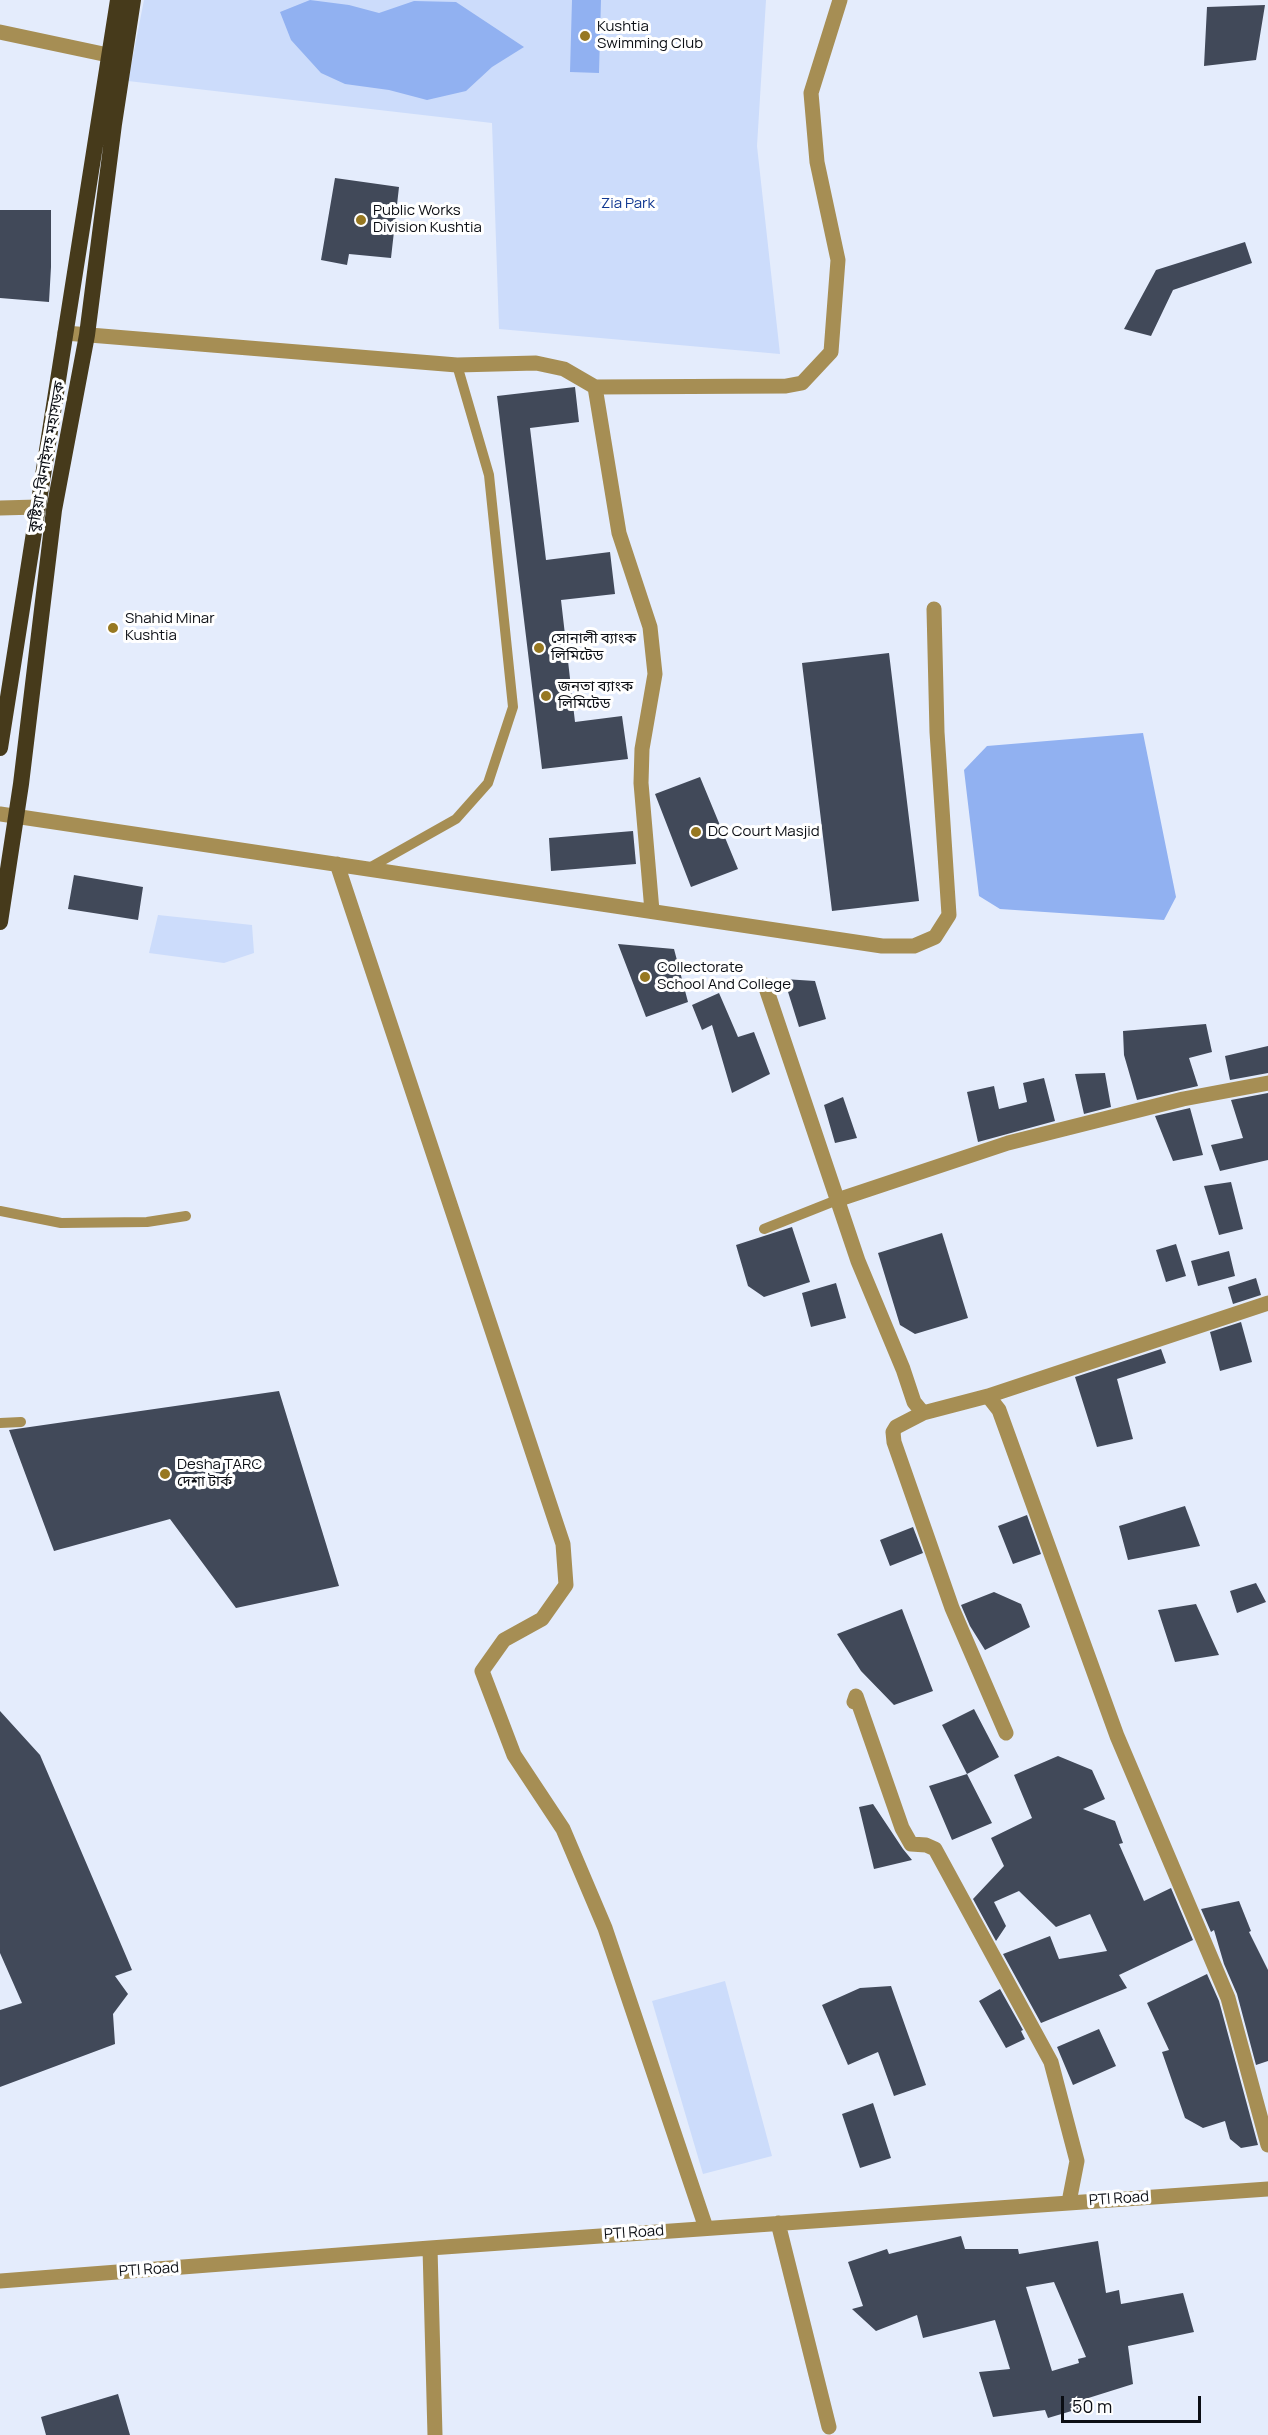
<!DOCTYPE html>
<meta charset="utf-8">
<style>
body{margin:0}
#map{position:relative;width:1268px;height:2435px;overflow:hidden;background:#e4ecfc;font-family:Manrope,sans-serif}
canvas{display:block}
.scale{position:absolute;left:1061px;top:2396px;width:140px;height:27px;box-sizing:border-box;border:3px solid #0b0e14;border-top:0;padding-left:8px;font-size:18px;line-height:21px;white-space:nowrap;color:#0b0e14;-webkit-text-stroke:4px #fff;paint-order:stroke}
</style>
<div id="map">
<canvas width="1268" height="2435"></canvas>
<div class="scale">50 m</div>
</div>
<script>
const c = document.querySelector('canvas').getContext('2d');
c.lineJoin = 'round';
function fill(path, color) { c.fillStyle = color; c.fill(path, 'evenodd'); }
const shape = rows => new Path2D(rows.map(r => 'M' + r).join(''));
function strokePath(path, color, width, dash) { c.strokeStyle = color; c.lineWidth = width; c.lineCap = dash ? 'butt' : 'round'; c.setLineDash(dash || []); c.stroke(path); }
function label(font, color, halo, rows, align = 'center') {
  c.font = font + ' Manrope,"Noto Sans Bengali",sans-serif'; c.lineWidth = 6; c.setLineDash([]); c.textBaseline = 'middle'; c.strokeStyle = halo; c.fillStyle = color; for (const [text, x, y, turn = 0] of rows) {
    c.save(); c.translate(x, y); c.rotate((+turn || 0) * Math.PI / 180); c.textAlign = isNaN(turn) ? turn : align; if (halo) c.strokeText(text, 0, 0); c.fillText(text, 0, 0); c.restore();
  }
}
fill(shape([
 [144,0,766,0,757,146,780,354,499,329,492,123,128,81],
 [158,915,252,925,254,953,224,963,149,953],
 [725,1981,772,2156,703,2174,652,2001]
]), '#ccdcfb');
fill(shape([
 [310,0,349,5,379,13,414,1,456,2,524,47,492,67,466,91,427,100,389,90,345,84,321,73,291,40,280,12],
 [572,0,601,0,599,73,570,72],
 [1143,733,1176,897,1164,920,1000,909,979,896,964,770,987,746]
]), '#91b1f1');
fill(shape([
 [1265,5,1256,60,1204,66,1207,7],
 [335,178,399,187,391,258,349,254,347,265,321,260],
 [0,210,51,210,51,267,49,302,0,298],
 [1245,242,1252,263,1173,290,1151,336,1124,329,1156,270],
 [575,387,579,422,530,428,546,560,610,552,615,594,561,600,575,722,622,716,628,759,542,769,497,396],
 [889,653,919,901,832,911,802,663],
 [700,777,738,869,691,887,655,794],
 [633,831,636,864,551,871,549,838],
 [74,875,143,887,138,920,68,909],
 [618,944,674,949,688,1002,646,1017],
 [784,979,815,981,826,1019,799,1027],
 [719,993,738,1037,754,1032,770,1074,732,1093,712,1025,702,1030,692,1005],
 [1206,1024,1212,1052,1189,1058,1198,1086,1137,1100,1124,1055,1123,1031],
 [1268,1046,1268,1073,1230,1080,1225,1056],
 [1105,1073,1111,1107,1084,1114,1075,1074],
 [1044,1078,1055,1121,978,1142,967,1092,994,1086,999,1109,1027,1102,1023,1083],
 [1268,1093,1268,1160,1220,1171,1211,1145,1243,1138,1231,1100],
 [843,1097,857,1138,835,1143,824,1105],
 [1190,1108,1203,1155,1173,1161,1155,1116],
 [1231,1182,1243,1229,1219,1235,1204,1186],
 [792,1227,810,1282,764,1297,748,1286,736,1245],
 [942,1233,968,1318,915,1334,900,1325,878,1253],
 [1176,1244,1186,1276,1166,1282,1156,1250],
 [1229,1251,1235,1276,1198,1286,1191,1261],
 [1256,1278,1261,1295,1233,1304,1228,1287],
 [836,1283,846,1318,811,1327,802,1293],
 [1241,1322,1252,1362,1220,1371,1210,1332],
 [1161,1349,1166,1363,1117,1379,1133,1439,1097,1447,1075,1377],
 [279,1391,339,1586,236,1608,170,1519,54,1551,9,1430],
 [1185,1506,1200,1546,1128,1560,1119,1526],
 [1027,1515,1041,1554,1013,1564,998,1526],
 [913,1527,923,1553,890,1566,880,1540],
 [1256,1583,1266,1602,1237,1613,1230,1591],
 [994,1592,1021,1604,1030,1627,985,1650,970,1626,961,1605],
 [1196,1604,1219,1655,1175,1662,1158,1610],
 [902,1609,933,1691,894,1705,861,1671,837,1634],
 [974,1709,999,1757,967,1774,942,1725],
 [0,1711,40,1755,132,1970,115,1976,128,1994,113,2014,115,2044,0,2087,0,2010,22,2003,0,1953],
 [1058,1756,1092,1770,1105,1799,1083,1809,1115,1821,1123,1843,1119,1844,1144,1901,1171,1888,1193,1940,1119,1975,1127,1988,1041,2023,1003,1954,1050,1936,1059,1959,1107,1951,1090,1914,1056,1927,1019,1891,994,1902,1006,1926,996,1941,973,1899,1004,1866,991,1838,1032,1818,1014,1775],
 [967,1774,992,1823,952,1840,929,1786],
 [873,1804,903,1849,912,1860,874,1869,859,1807],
 [1239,1901,1251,1931,1249,1932,1268,1970,1268,2061,1256,2065,1237,1994,1224,1964,1214,1930,1211,1932,1201,1909],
 [1207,1974,1219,2001,1258,2145,1241,2148,1230,2139,1225,2121,1203,2128,1185,2118,1162,2052,1169,2050,1147,2003],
 [891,1986,926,2085,894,2096,878,2052,848,2065,822,2005,860,1988],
 [1000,1989,1023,2030,1021,2031,1025,2039,1006,2048,979,2001],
 [1099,2029,1116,2066,1073,2085,1057,2047],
 [873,2103,891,2158,860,2168,842,2114],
 [961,2236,965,2249,1018,2249,1019,2254,1098,2241,1106,2293,1119,2290,1121,2304,1183,2293,1194,2332,1128,2346,1133,2384,1082,2400,1085,2407,1048,2418,1045,2410,993,2417,979,2372,1010,2369,995,2320,923,2338,917,2315,876,2331,852,2309,863,2306,848,2262,887,2249,889,2254],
 [1054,2282,1086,2357,1078,2359,1079,2363,1052,2371,1026,2287],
 [118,2394,130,2435,46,2435,41,2417]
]), '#414959');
strokePath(shape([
 [369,868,456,819,488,783,513,707,489,475,457,365],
 [0,1211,61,1223,147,1222,186,1216],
 [764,1229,837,1200],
 [0,1423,21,1422]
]), '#a68e54', 10);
strokePath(shape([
 [0,32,108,55],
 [65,333,457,365,536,363,564,369,595,387,786,386,802,383,831,352,838,260,817,162,811,93,840,0],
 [595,387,619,533,650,627,655,674,642,749,641,783,652,911],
 [0,508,38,507],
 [0,814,882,946,914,946,935,937,949,915,937,732,934,609],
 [337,864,563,1544,566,1585,542,1619,504,1640,482,1671,514,1755,563,1829,605,1928,706,2228],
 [765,985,858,1261,903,1369,914,1402,923,1413,988,1396,999,1410,1117,1736,1228,1998,1268,2145],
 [837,1200,1008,1143,1183,1099,1268,1083],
 [988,1396,1268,1303],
 [923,1413,896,1427,893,1432,894,1442,952,1608,1006,1733],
 [854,1702,856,1696,902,1828,911,1844,926,1845,935,1849,1051,2062,1077,2161,1069,2202],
 [778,2223,829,2427],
 [430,2248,435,2435],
 [0,2281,430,2248,1268,2189]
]), '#a68e54', 15);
strokePath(shape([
 [0,748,118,0],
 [0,922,21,784,54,510,87,335,114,124,133,0]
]), '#463a1b', 16);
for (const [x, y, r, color] of [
 [585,36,6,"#977821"],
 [361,220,6,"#977821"],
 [113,628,6,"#977821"],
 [539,648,6,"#977821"],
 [546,696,6,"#977821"],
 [696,832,6,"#977821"],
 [645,977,6,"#977821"],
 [165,1474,6,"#977821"]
]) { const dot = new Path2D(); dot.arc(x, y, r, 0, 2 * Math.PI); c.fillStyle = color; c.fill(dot); strokePath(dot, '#fff', 2); }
label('15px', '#0b0e14', '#fff', [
 ["Kushtia",597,27],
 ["Swimming Club",597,44],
 ["Public Works",373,211],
 ["Division Kushtia",373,228],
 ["Shahid Minar",125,619],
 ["Kushtia",125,636],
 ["সোনালী ব্যাংক",551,639],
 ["লিমিটেড",551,656],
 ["জনতা ব্যাংক",558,687],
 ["লিমিটেড",558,704],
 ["DC Court Masjid",708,832],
 ["Collectorate",657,968],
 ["School And College",657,985],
 ["Desha TARC",177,1465],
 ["দেশা টার্ক",177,1482]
], 'left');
label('15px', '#113891', '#fff', [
 ["Zia Park",628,204]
]);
label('15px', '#0b0e14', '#fff', [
 ["কুষ্টিয়া-ঝিনাইদহ মহাসড়ক",47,457,-80],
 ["PTI Road",1119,2199,-4],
 ["PTI Road",634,2233,-4],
 ["PTI Road",149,2270,-4]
]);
</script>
